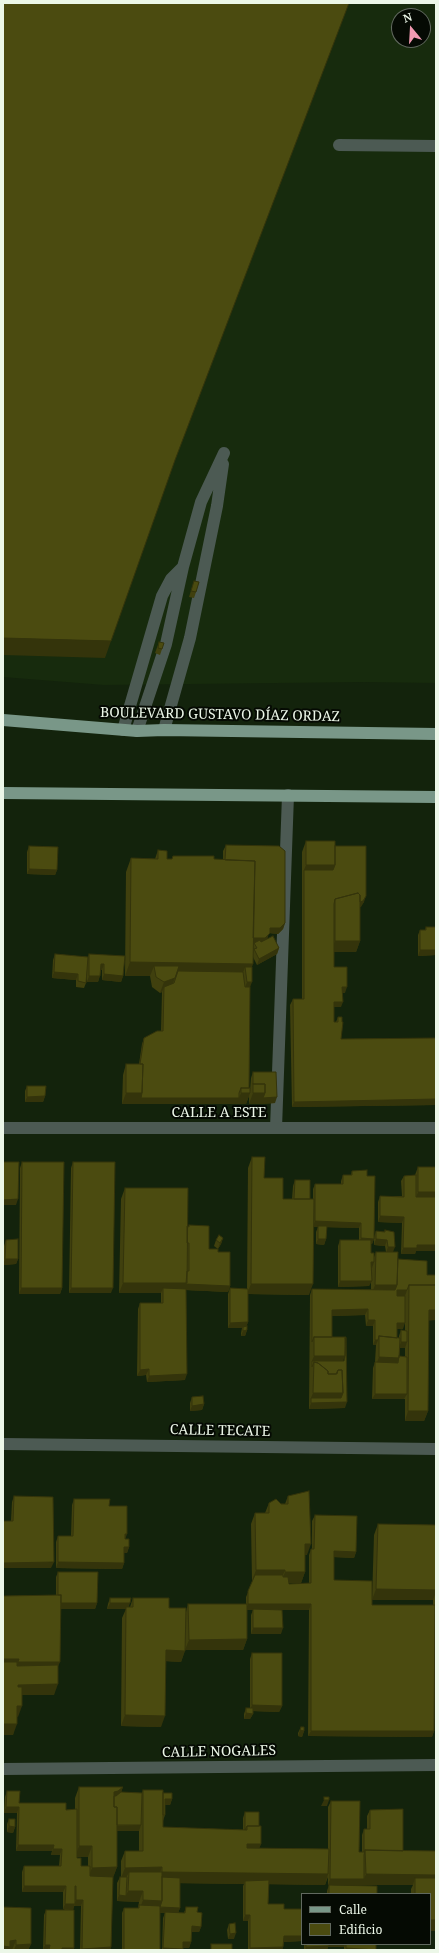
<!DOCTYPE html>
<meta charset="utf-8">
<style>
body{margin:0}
#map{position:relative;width:439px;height:1953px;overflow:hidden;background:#13230c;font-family:"Noto Serif",serif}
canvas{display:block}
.frame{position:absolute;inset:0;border:4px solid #ecf7e8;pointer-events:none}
.legend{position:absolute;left:301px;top:1893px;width:130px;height:52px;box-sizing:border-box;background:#050a03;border:1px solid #61695f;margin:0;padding:5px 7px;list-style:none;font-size:12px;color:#ecf7e8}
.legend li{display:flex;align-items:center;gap:8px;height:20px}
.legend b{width:20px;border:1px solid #61695f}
.north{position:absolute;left:391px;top:8px;width:40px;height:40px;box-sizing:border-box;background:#050a03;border:1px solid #61695f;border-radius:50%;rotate:342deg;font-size:11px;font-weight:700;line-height:16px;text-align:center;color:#ecf7e8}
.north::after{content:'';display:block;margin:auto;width:14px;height:18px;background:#f19ab1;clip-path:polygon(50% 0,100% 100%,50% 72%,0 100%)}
</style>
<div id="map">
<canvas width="439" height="1953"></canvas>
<div class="frame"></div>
<ul class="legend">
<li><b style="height:5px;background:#799788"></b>Calle</li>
<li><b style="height:11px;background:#4b4b10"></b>Edificio</li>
</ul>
<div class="north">N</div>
</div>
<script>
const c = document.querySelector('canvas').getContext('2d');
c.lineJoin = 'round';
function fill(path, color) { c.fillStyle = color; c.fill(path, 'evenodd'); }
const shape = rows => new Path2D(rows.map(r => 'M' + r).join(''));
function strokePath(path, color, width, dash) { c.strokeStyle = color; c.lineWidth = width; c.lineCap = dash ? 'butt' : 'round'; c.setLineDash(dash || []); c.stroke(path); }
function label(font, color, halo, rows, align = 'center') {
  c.font = font + ' "Noto Serif",serif'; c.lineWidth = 4; c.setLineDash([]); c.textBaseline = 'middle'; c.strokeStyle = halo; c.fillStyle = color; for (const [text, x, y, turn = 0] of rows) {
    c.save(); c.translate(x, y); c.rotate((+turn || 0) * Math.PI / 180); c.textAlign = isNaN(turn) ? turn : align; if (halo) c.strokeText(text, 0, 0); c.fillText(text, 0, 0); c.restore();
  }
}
fill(shape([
 [3,3,436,3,436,683,364,682,104,685,3,677],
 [399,16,423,16,423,40,399,40]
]), '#172b0d');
strokePath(shape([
 [339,145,436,146],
 [123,730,162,596,171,579,183,567],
 [164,730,190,638,217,506,223,464],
 [137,731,166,644,183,567,201,502,224,453],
 [276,1128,288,795]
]), '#4c5a53', 12);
strokePath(shape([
 [3,1128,436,1128],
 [3,1444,436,1449],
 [3,1769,436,1765]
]), '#4c5a53', 12);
strokePath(shape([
 [3,720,137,731,164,730,436,734],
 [3,793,436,797]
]), '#799788', 12);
fill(shape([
 [194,581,196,592,194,598,189,597],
 [159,642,162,649,160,655,155,653],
 [306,841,335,846,364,902,360,907,360,941,356,952,334,952,334,967,345,993,342,993,341,1007,334,1007,334,1022,336,1022,338,1017,341,1039,436,1038,436,1105,292,1107,290,1005,293,999,302,999,302,852],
 [226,845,285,923,283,929,278,934,269,933,267,939,279,948,277,954,257,965,253,957,250,987,249,1088,250,1091,251,1078,253,1072,275,1103,261,1104,249,1104,249,1096,246,1104,122,1104,123,1075,126,1064,139,1064,142,1044,144,1038,161,1031,162,992,160,993,152,987,150,976,125,976,126,872,131,858,155,859,158,850,167,859,172,859,173,856,223,860,223,851],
 [29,846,57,870,55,875,27,874,27,852],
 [426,927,436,927,436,955,418,956,418,935,420,930,425,930],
 [55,954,88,957,89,954,123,976,121,982,102,980,102,970,101,970,98,982,87,982,87,969,86,983,84,988,76,987,76,980,52,978,53,960],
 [27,1086,45,1096,43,1102,25,1102,25,1091],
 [252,1157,264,1178,283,1199,292,1199,293,1186,295,1180,310,1199,313,1199,313,1189,315,1184,341,1184,341,1181,343,1175,351,1175,352,1171,367,1176,374,1239,372,1244,371,1244,371,1253,374,1257,376,1252,386,1252,385,1246,374,1245,374,1237,376,1231,384,1232,385,1230,393,1252,398,1259,427,1275,436,1275,436,1320,428,1320,428,1411,424,1421,405,1421,405,1399,372,1399,373,1368,375,1362,376,1345,373,1345,373,1326,366,1326,365,1315,332,1316,332,1337,345,1408,309,1409,310,1295,312,1289,371,1290,371,1281,369,1286,338,1287,338,1246,340,1240,359,1240,359,1228,327,1227,326,1239,324,1245,316,1244,316,1232,318,1227,313,1227,309,1295,248,1294,248,1322,246,1327,247,1330,245,1336,241,1336,241,1333,242,1328,228,1328,228,1294,230,1288,247,1289,248,1168],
 [397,1296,405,1296,405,1331,401,1330,399,1336,399,1338,397,1338,397,1329,403,1329],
 [400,1348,405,1348,405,1356,399,1356],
 [22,1162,62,1288,60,1294,19,1294,20,1168],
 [73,1162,111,1293,69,1293,71,1168],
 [418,1167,436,1251,416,1251,415,1254,401,1254,402,1223,378,1222,378,1202,380,1196,402,1196,401,1181,404,1176,415,1175],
 [125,1188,187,1226,189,1226,189,1225,209,1249,218,1252,230,1286,228,1292,186,1290,185,1380,147,1382,146,1375,137,1376,138,1309,140,1303,161,1303,161,1293,119,1293,121,1199],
 [223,1238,221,1244,218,1249,214,1246,216,1240],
 [6,1240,18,1259,16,1264,3,1265,4,1246],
 [192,1397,204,1404,202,1410,190,1411,190,1403],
 [14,1496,51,1568,3,1568,3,1521,11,1521,12,1502],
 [288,1496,307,1555,305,1555,305,1572,301,1583,289,1583,289,1584,309,1583,309,1555,311,1549,312,1549,312,1521,315,1515,356,1552,354,1558,334,1557,334,1580,372,1605,433,1605,433,1600,372,1600,374,1535,378,1524,436,1525,436,1611,435,1611,434,1731,432,1737,308,1736,309,1610,282,1610,281,1634,251,1634,251,1615,253,1610,247,1610,247,1639,243,1650,185,1650,181,1662,166,1661,161,1727,121,1726,122,1618,126,1609,107,1609,108,1604,110,1598,129,1607,130,1607,133,1598,186,1612,188,1604,246,1604,246,1597,253,1581,252,1581,251,1524,255,1513,265,1513,269,1503,285,1504],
 [74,1499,109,1506,129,1547,127,1553,124,1553,124,1563,122,1569,56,1568,56,1542,58,1536,71,1536,72,1505],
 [58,1572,97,1603,95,1609,60,1609,58,1665,54,1695,22,1695,13,1735,3,1596,56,1595,56,1577],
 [252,1653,282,1706,279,1712,253,1711,253,1714,250,1719,244,1719,244,1714,246,1708,250,1708,250,1659],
 [301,1727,304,1731,302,1737,298,1736,298,1733],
 [79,1787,123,1787,121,1792,142,1793,143,1790,163,1790,163,1793,172,1793,172,1799,170,1805,165,1805,165,1815,163,1821,163,1827,243,1830,243,1818,245,1812,259,1812,259,1826,261,1826,261,1844,259,1848,328,1849,328,1807,331,1801,360,1801,359,1852,362,1852,362,1835,364,1829,367,1829,367,1816,370,1810,403,1809,403,1851,436,1851,436,1931,430,1931,430,1894,411,1894,411,1889,413,1885,328,1885,328,1877,325,1885,269,1884,268,1904,284,1904,284,1909,302,1909,302,1941,284,1942,283,1947,282,1950,248,1950,248,1921,243,1921,243,1886,244,1884,180,1883,180,1908,178,1913,184,1913,186,1907,198,1907,197,1912,202,1913,201,1927,199,1932,192,1932,191,1942,189,1948,183,1948,182,1950,162,1950,163,1918,165,1913,160,1913,160,1950,122,1950,122,1913,124,1908,138,1908,139,1902,117,1901,117,1883,120,1877,121,1877,121,1861,125,1851,139,1851,139,1830,117,1831,117,1867,113,1877,111,1947,110,1950,80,1950,81,1906,74,1906,74,1905,73,1910,74,1910,74,1950,43,1950,44,1915,46,1910,65,1910,63,1909,63,1892,22,1892,22,1872,24,1866,59,1866,60,1855,51,1855,52,1851,16,1851,17,1813,4,1813,5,1797,7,1791,20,1791,19,1803,66,1803,66,1810,75,1809,75,1798],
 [77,1857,88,1857,88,1866,81,1866,81,1858,77,1858],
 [9,1819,15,1827,13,1833,7,1832,7,1824],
 [329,1885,377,1894,327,1894,327,1891],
 [3,1907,31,1944,28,1950,3,1950],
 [229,1924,234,1939,228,1939,227,1930],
 [304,1944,376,1944,376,1950,344,1950,344,1947,328,1947,327,1950,304,1950]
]), '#40400e');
fill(shape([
 [3,638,111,641,105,658,3,655],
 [306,865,335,865,331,876,304,870],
 [29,869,57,870,55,875,27,874],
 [366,896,364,902,361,907,356,908,359,902],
 [285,923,283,929,278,934,269,933,267,939,263,943,248,943,250,937,270,928],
 [335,941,360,941,356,952,331,952],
 [279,948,277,954,257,965,259,959],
 [420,950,436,950,436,955,418,956],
 [130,962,253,964,248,978,245,967,241,978,175,977,154,966,150,976,125,976],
 [101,964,104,964,102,970,99,969],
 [54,972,78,974,76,980,52,978],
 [104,974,123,976,121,982,102,980],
 [89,976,100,976,98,982,87,982],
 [175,978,171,988,164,987,162,992,160,993,164,982],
 [247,982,252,982,248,993,243,993],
 [342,987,347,987,345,993,339,993],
 [334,1002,343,1002,341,1007,332,1007],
 [126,1093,142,1093,239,1098,241,1093,250,1093,246,1104,122,1104],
 [253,1093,265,1093,277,1097,275,1103,261,1104,249,1104],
 [45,1096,43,1102,25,1102,27,1097],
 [436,1099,436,1105,292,1107,294,1102],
 [418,1192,436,1192,436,1203,414,1203],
 [18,1199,16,1205,3,1205,3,1200],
 [380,1216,404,1217,402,1223,378,1222],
 [315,1221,361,1223,359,1228,313,1227],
 [223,1238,221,1244,218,1249,220,1243],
 [361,1238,374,1239,372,1244,359,1244],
 [318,1239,326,1239,324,1245,316,1244],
 [376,1239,387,1240,385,1246,374,1245],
 [417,1245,436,1245,436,1251,416,1251,415,1254,401,1254,403,1248],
 [388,1247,395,1247,393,1252,386,1253],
 [5,1259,18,1259,16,1264,3,1265],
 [371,1262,374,1262,372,1268,369,1268],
 [340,1281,372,1281,369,1286,338,1287],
 [123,1283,187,1283,230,1286,228,1292,184,1290,163,1288,161,1293,119,1293],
 [251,1284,313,1284,309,1295,247,1294],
 [375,1285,397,1285,393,1296,371,1296],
 [21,1288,62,1288,60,1294,19,1294],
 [71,1288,113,1288,111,1293,69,1293],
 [397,1290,407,1290,405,1296,395,1296],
 [368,1309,365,1315,330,1316,332,1310],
 [429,1310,436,1310,436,1320,425,1321],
 [368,1320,375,1320,373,1326,366,1326],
 [248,1322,246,1328,243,1327,242,1328,228,1328,230,1323],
 [397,1323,405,1323,403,1329,394,1329],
 [247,1330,245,1336,241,1336,243,1331],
 [375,1340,378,1340,376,1345,373,1345],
 [401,1342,407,1342,405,1348,399,1348],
 [314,1356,345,1356,341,1367,314,1362,312,1361],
 [379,1357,399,1358,395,1369,375,1368],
 [149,1369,146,1375,137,1376,140,1370],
 [187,1374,185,1380,147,1382,149,1376],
 [313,1393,343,1393,347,1402,345,1408,309,1409,311,1403,311,1398],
 [375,1394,407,1394,404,1399,372,1399],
 [204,1404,202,1410,190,1411,192,1406],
 [408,1411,428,1411,424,1421,405,1421],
 [125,1534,127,1534,125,1540,122,1540],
 [305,1544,311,1544,307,1555,301,1555],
 [124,1547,129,1547,127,1553,122,1553],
 [334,1551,356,1552,354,1558,332,1557],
 [54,1562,51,1568,3,1568,3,1563],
 [58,1562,124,1563,122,1569,56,1568],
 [256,1570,285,1570,281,1580,252,1581],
 [285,1572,305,1572,301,1583,281,1583],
 [376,1589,436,1590,436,1592,433,1600,372,1600],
 [58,1603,97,1603,95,1609,55,1609],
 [110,1603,130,1603,128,1609,126,1607,126,1609,107,1609],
 [248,1604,311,1604,309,1610,246,1610],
 [253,1628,283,1628,281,1634,251,1634],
 [247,1639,243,1650,185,1650,189,1640],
 [166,1650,185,1651,181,1662,162,1661],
 [3,1659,19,1659,13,1673,3,1673],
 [18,1662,60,1662,54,1676,13,1676],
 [58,1684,54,1695,15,1695,18,1685],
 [252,1705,282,1706,279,1712,250,1711],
 [17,1706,22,1706,18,1717,13,1716],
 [246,1713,253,1714,250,1719,244,1719],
 [125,1715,165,1716,161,1727,121,1726],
 [3,1724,17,1724,13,1735,3,1735],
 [300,1730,304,1731,302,1737,298,1736],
 [311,1731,434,1731,432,1737,308,1736],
 [123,1787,119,1798,114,1802,114,1792],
 [165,1799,172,1799,170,1805,163,1805],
 [324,1800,329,1800,327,1806,321,1806],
 [6,1807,19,1807,17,1813,4,1813],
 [141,1825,139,1831,113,1831,115,1826],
 [9,1826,15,1827,13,1833,7,1832],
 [247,1844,261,1844,257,1854,243,1855],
 [18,1845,54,1845,52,1851,16,1851],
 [79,1846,92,1846,88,1857,75,1857],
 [53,1849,62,1849,60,1855,51,1855],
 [117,1867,113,1878,88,1878,92,1868],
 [162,1867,158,1878,129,1872,126,1878,121,1878,125,1868],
 [162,1872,328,1874,325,1885,245,1884,245,1881,244,1884,160,1883],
 [366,1874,436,1875,436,1885,415,1878,413,1885,328,1885,330,1879,364,1879],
 [24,1886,66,1886,63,1892,22,1892],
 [128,1891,143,1891,139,1902,117,1901,119,1895,126,1896],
 [76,1900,83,1900,81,1906,74,1906],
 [143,1900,162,1901,158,1912,139,1911],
 [65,1904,75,1904,73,1910,63,1909],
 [160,1907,180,1908,178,1913,158,1913],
 [245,1915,250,1915,248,1921,243,1921],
 [430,1920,436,1920,436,1931,430,1931],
 [192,1926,201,1927,199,1932,190,1932],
 [236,1933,234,1939,228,1939,230,1934],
 [284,1936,302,1936,302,1941,282,1942],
 [16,1940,12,1950,3,1950,3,1946,10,1941],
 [183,1942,191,1942,189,1948,181,1948],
 [31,1944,28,1950,14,1950,16,1945],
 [328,1944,345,1944,344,1947,328,1947,327,1950,305,1950,306,1947],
 [45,1945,50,1945,48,1950,43,1950],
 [111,1947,110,1950,81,1950,82,1949],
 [283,1947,282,1950,249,1950,250,1948],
 [62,1948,74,1948,74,1950,61,1950],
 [163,1948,183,1949,182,1950,163,1950],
 [346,1948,376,1950,345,1950]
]), '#34340b');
const building = shape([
 [3,3,349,3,175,460,111,641,3,638,3,3],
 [194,581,199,582,196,592,191,591,194,581],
 [159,642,164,643,162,649,158,648,159,642],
 [306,841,335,841,335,865,306,865,306,841],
 [226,845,279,846,285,851,285,923,280,928,270,928,270,933,265,938,253,938,255,861,225,860,226,845],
 [29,846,58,847,57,870,29,869,29,846],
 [335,846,366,846,366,896,363,901,360,902,360,895,358,893,335,899,334,904,334,967,347,967,347,987,342,987,343,1002,334,1002,334,1022,338,1022,338,1017,342,1017,342,1022,343,1022,341,1039,436,1038,436,1099,294,1102,293,999,304,999,304,870,333,870,335,865,335,846],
 [158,850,167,851,167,859,172,859,173,856,214,856,214,859,255,861,253,964,130,962,131,858,158,859,158,850],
 [358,893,360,895,360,941,335,941,335,899,358,893],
 [426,927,436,927,436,950,420,950,420,930,426,930,426,927],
 [273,936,279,948,259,959,254,949,257,948,254,943,260,940,261,942,273,936],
 [55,954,88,957,86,983,78,981,78,974,54,972,55,954],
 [89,954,125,956,123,976,104,974,104,964,101,964,100,976,89,976,89,954],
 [154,966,179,966,175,978,164,982,156,977,154,966],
 [245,967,252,967,252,982,247,982,245,967],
 [178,971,243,972,245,987,250,987,249,1088,241,1088,239,1093,239,1098,141,1098,142,1093,143,1064,140,1064,144,1038,157,1031,163,1031,164,987,174,983,178,971],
 [126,1064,143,1064,142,1093,126,1093,126,1064],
 [253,1072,276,1072,277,1097,263,1098,265,1093,265,1084,253,1084,253,1072],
 [253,1084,265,1084,265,1093,253,1093,253,1084],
 [27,1086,46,1086,45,1096,27,1097,27,1086],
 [241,1088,250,1088,250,1093,241,1093,241,1088],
 [252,1157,265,1157,264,1178,283,1178,283,1199,314,1199,313,1284,251,1284,252,1157],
 [3,1162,19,1162,18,1199,3,1200,3,1162],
 [22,1162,64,1162,62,1288,21,1288,22,1162],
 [73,1162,115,1162,113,1288,71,1288,73,1162],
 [418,1167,436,1167,436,1192,418,1192,418,1167],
 [367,1170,367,1176,375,1176,374,1239,361,1238,361,1223,315,1221,315,1184,343,1184,343,1175,352,1175,352,1171,367,1170],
 [416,1175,416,1197,436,1197,436,1245,417,1245,417,1248,403,1248,404,1217,380,1216,380,1196,404,1197,404,1176,416,1175],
 [295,1180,310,1180,310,1199,294,1199,295,1180],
 [125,1188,188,1188,187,1283,123,1283,125,1188],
 [189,1225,209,1226,209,1249,218,1249,218,1252,230,1252,230,1286,186,1284,187,1271,189,1271,189,1243,187,1243,187,1226,189,1227,189,1225],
 [318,1226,327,1226,326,1239,318,1239,318,1226],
 [385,1230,394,1232,395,1247,388,1247,387,1240,376,1239,376,1231,385,1232,385,1230],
 [219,1235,223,1238,220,1243,216,1240,219,1235],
 [18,1239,18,1259,5,1259,6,1240,18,1239],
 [340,1240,371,1240,371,1253,374,1253,374,1262,371,1262,372,1281,340,1281,340,1240],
 [376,1252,398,1252,397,1285,375,1285,376,1252],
 [398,1259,427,1261,427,1275,436,1275,436,1285,409,1285,407,1290,397,1290,397,1296,405,1296,405,1323,397,1323,397,1338,379,1336,378,1340,375,1340,375,1320,368,1320,368,1309,332,1310,332,1337,314,1337,312,1342,312,1289,395,1290,397,1285,398,1259],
 [409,1285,436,1285,436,1310,429,1310,428,1411,408,1411,409,1285],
 [163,1288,186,1289,187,1374,149,1376,149,1369,140,1370,140,1303,163,1303,163,1288],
 [230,1288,248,1289,248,1322,230,1323,230,1288],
 [247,1326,247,1330,243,1331,243,1327,247,1326],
 [401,1330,407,1331,407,1342,401,1342,401,1330],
 [379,1336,400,1338,399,1358,379,1357,379,1336],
 [314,1337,346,1337,345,1356,314,1356,314,1337],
 [345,1338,346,1338,347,1402,311,1403,311,1398,341,1398,343,1393,342,1370,338,1370,336,1374,328,1374,328,1371,318,1363,314,1362,312,1367,312,1361,344,1361,345,1356,345,1338],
 [399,1356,407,1357,407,1394,375,1394,375,1362,398,1363,399,1356],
 [314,1362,318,1363,328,1371,328,1374,337,1374,338,1370,342,1370,343,1393,313,1393,314,1362],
 [203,1396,204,1404,192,1406,192,1397,203,1396],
 [309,1491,311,1544,305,1544,305,1572,285,1572,285,1570,256,1570,255,1513,269,1513,269,1503,276,1499,281,1504,288,1504,288,1496,309,1491],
 [14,1496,53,1497,54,1562,3,1563,3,1521,13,1521,14,1496],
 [74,1499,110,1499,109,1506,127,1506,127,1534,125,1534,125,1539,129,1539,129,1547,124,1547,124,1563,58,1562,58,1536,73,1536,74,1499],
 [315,1515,357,1516,356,1552,334,1551,334,1580,372,1581,372,1605,435,1605,434,1731,311,1731,311,1604,248,1604,248,1591,255,1575,283,1575,283,1577,288,1577,289,1584,311,1583,311,1549,314,1549,315,1515],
 [378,1524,436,1525,436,1590,376,1589,378,1524],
 [58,1572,98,1572,97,1603,61,1603,61,1595,58,1595,58,1572],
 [61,1595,60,1662,18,1662,19,1659,3,1659,3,1596,61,1595],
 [110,1598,131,1598,130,1603,110,1603,110,1598],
 [133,1598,169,1598,169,1608,186,1608,185,1651,166,1650,165,1716,125,1715,126,1607,133,1607,133,1598],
 [188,1604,247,1604,247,1639,189,1640,188,1604],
 [253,1609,282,1610,283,1628,253,1628,253,1609],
 [252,1653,282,1653,282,1706,252,1705,252,1653],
 [3,1662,17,1662,17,1666,58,1665,58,1684,18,1685,18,1687,22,1687,22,1706,17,1706,17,1724,3,1724,3,1662],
 [246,1708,253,1708,253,1714,246,1713,246,1708],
 [301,1727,304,1727,304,1731,300,1730,301,1727],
 [79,1787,123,1787,118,1791,114,1792,114,1807,117,1807,117,1867,92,1868,92,1846,79,1846,79,1787],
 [143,1790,163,1790,163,1827,247,1830,247,1826,261,1826,261,1844,247,1844,247,1848,329,1849,328,1874,162,1872,162,1867,125,1868,125,1851,143,1851,143,1790],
 [7,1791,20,1791,19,1803,66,1803,66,1810,77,1809,77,1858,81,1858,81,1866,90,1866,90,1876,113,1877,111,1947,82,1949,83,1900,76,1900,76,1886,75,1886,75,1904,65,1904,66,1886,24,1886,24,1866,61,1866,62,1849,53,1849,54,1845,18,1845,19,1807,6,1807,7,1791],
 [121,1792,142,1793,142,1795,141,1825,117,1825,117,1807,114,1807,114,1796,116,1796,121,1792],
 [163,1793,172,1793,172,1799,165,1799,165,1815,163,1815,163,1793],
 [324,1797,329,1797,329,1800,324,1800,324,1797],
 [331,1801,360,1801,359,1852,364,1852,364,1829,370,1829,370,1810,403,1809,403,1851,365,1850,364,1855,364,1879,330,1879,331,1801],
 [245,1812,259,1812,259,1826,247,1826,245,1830,245,1812],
 [9,1819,15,1819,15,1827,9,1826,9,1819],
 [365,1850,436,1851,436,1875,366,1874,365,1850],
 [129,1872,162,1872,162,1901,143,1900,143,1891,128,1891,129,1872],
 [120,1877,127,1877,126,1896,119,1895,120,1877],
 [162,1877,180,1878,180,1908,160,1907,162,1901,162,1877],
 [415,1878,436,1878,436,1920,430,1920,430,1894,415,1894,415,1878],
 [269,1880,268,1904,284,1904,284,1909,302,1909,302,1936,284,1936,283,1947,250,1948,250,1915,245,1915,245,1881,269,1880],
 [329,1885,377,1886,377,1894,329,1894,329,1885],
 [139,1905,160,1906,160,1950,124,1950,124,1908,139,1908,139,1905],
 [3,1907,31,1908,31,1944,16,1945,16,1940,10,1941,10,1947,3,1946,3,1907],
 [186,1907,198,1907,197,1912,202,1913,201,1927,192,1926,191,1942,183,1942,183,1949,163,1948,165,1912,185,1913,186,1907],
 [46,1910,74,1910,74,1948,62,1948,62,1950,49,1950,50,1945,45,1945,46,1910],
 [235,1923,236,1933,230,1934,229,1924,235,1923],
 [211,1944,232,1944,232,1950,211,1950,211,1944],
 [306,1944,329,1944,329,1946,306,1947,306,1944],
 [346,1944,376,1944,376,1950,346,1948,346,1944]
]);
fill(building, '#4b4b10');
strokePath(building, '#34340b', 1);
label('14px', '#ecf7e8', '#050a03', [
 ["BOULEVARD GUSTAVO DÍAZ ORDAZ",220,715,1],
 ["CALLE A ESTE",219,1113],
 ["CALLE TECATE",220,1431,1],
 ["CALLE NOGALES",219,1752,-1]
]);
</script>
